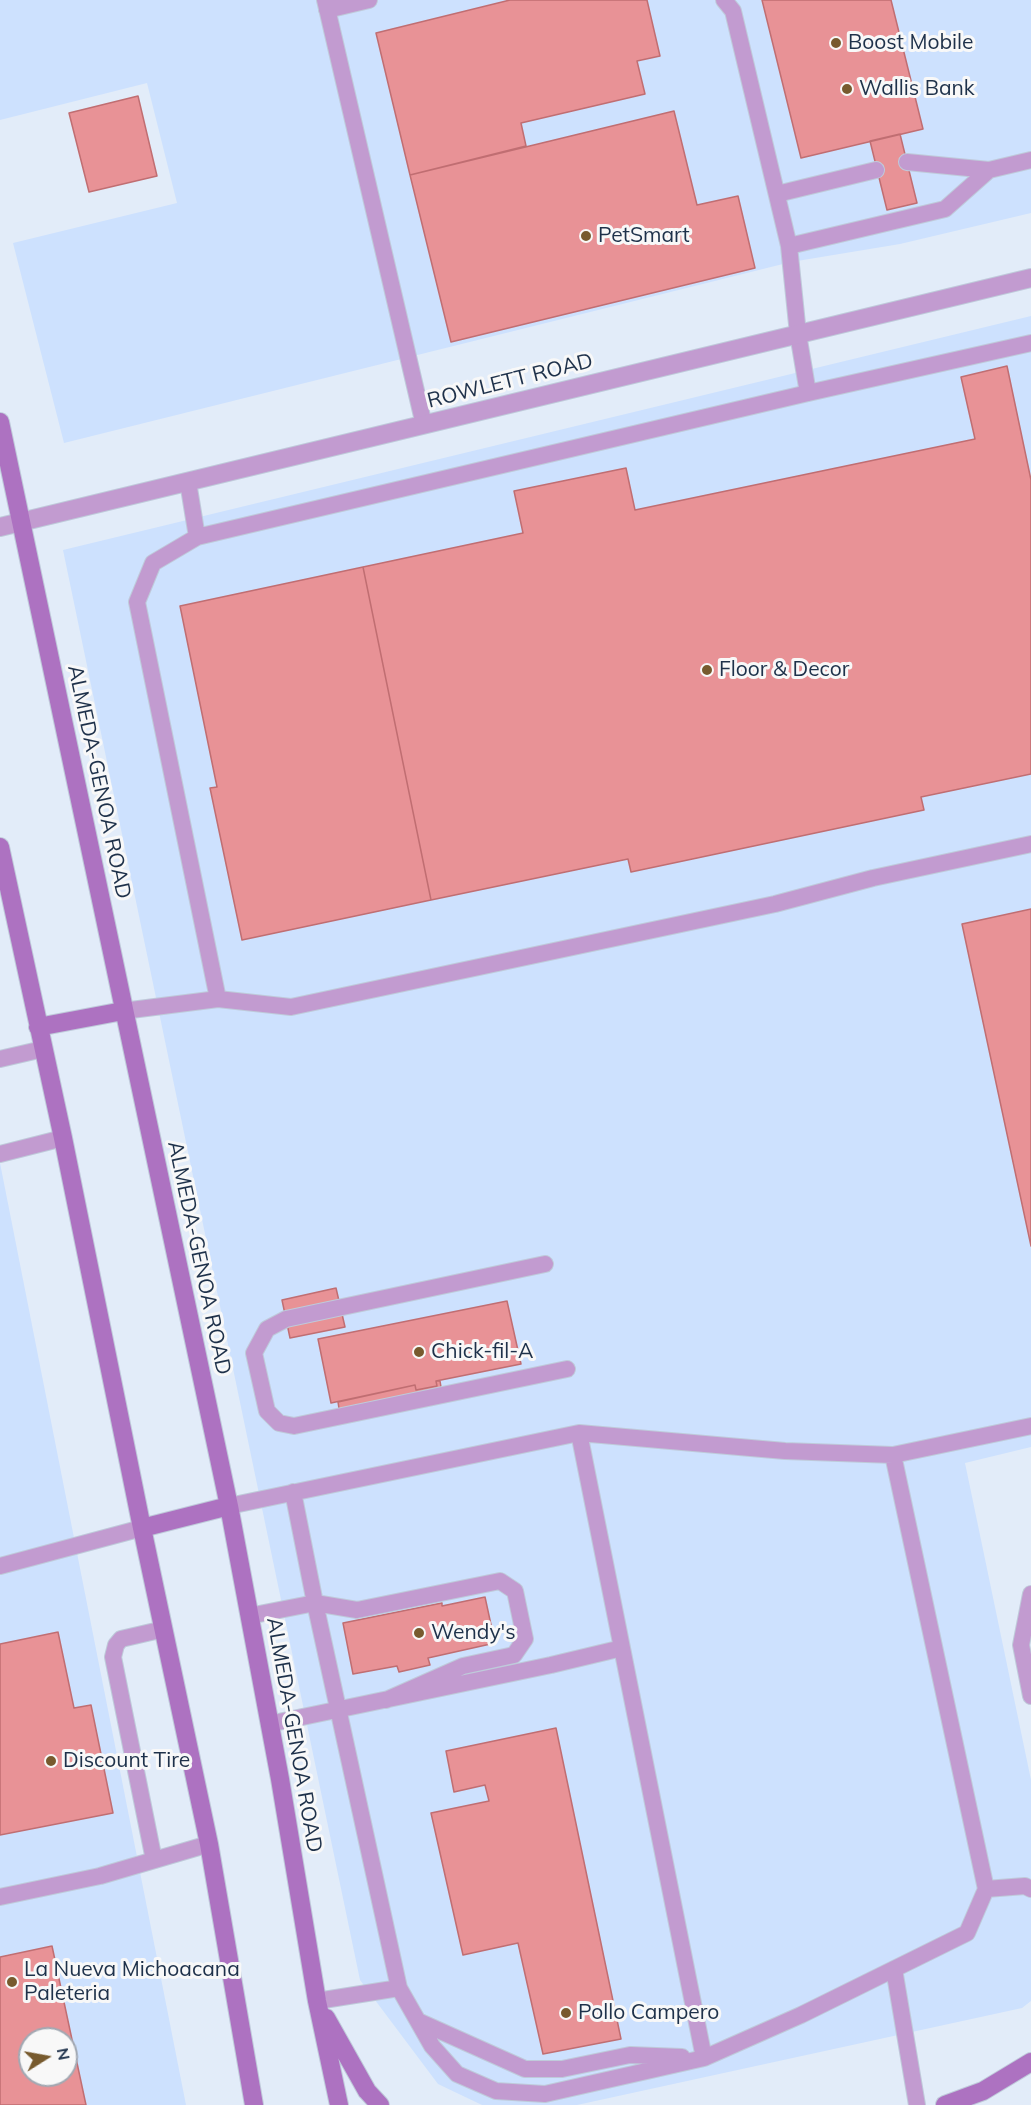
<!DOCTYPE html>
<style>
body{margin:0}
#map{position:relative;width:1031px;height:2105px;overflow:hidden;background:#e2ecf9;font-family:Mulish,sans-serif}
canvas{display:block}
.north{position:absolute;left:18px;top:2027px;width:60px;height:60px;box-sizing:border-box;background:#f8f8f8;border:2px solid #a1a8b2;border-radius:50%;rotate:79deg;font-size:16px;font-weight:700;line-height:24px;text-align:center;color:#1e314a}
.north::after{content:'';display:block;margin:auto;width:21px;height:27px;background:#775a2e;clip-path:polygon(50% 0,100% 100%,50% 72%,0 100%)}
</style>
<div id="map">
<canvas width="1031" height="2105"></canvas>
<div class="north">N</div>
</div>
<script>
const c = document.querySelector('canvas').getContext('2d');
c.lineJoin = 'round';
function fill(path, color) { c.fillStyle = color; c.fill(path, 'evenodd'); }
const shape = rows => new Path2D(rows.map(r => 'M' + r).join(''));
function strokePath(path, color, width, dash) { c.strokeStyle = color; c.lineWidth = width; c.lineCap = dash ? 'butt' : 'round'; c.setLineDash(dash || []); c.stroke(path); }
function label(font, color, halo, rows, align = 'center') {
  c.font = font + ' Mulish,sans-serif'; c.lineWidth = 6; c.setLineDash([]); c.textBaseline = 'middle'; c.strokeStyle = halo; c.fillStyle = color; for (const [text, x, y, turn = 0] of rows) {
    c.save(); c.translate(x, y); c.rotate((+turn || 0) * Math.PI / 180); c.textAlign = isNaN(turn) ? turn : align; if (halo) c.strokeText(text, 0, 0); c.fillText(text, 0, 0); c.restore();
  }
}
fill(shape([
 [0,0,1031,0,1031,213,900,244,791,262,64,443,13,243,177,203,147,83,0,120],
 [1031,316,1031,1447,965,1463,1031,1780,1031,2001,1022,2008,577,2105,482,2105,438,2084,360,1980,63,550],
 [0,1163,186,2105,0,2105],
 [30,2039,66,2039,66,2075,30,2075]
]), '#cde1fe');
const building = shape([
 [510,0,647,0,660,56,637,61,645,94,521,123,526,146,410,175,376,33,510,0],
 [762,0,891,0,923,129,801,158,762,0],
 [138,96,157,176,89,192,69,113,138,96],
 [674,111,697,205,738,196,755,268,451,342,410,175,674,111],
 [900,134,917,203,887,210,870,141,900,134],
 [1007,366,1031,480,1031,774,921,797,924,810,631,872,628,859,431,900,363,567,523,533,514,491,626,468,635,510,975,439,961,377,1007,366],
 [363,567,431,900,242,940,210,788,217,787,180,606,363,567],
 [1031,909,1031,1246,962,924,1031,909],
 [336,1288,345,1327,290,1338,282,1300,336,1288],
 [507,1301,521,1364,436,1381,437,1386,416,1390,415,1385,331,1403,318,1339,507,1301],
 [436,1381,440,1381,442,1393,340,1415,338,1402,415,1385,416,1390,437,1386,436,1381],
 [485,1597,495,1643,428,1658,430,1665,399,1672,397,1666,353,1674,343,1623,442,1603,442,1606,485,1597],
 [58,1632,74,1708,91,1705,113,1813,0,1835,0,1644,58,1632],
 [556,1728,621,2039,543,2054,518,1943,463,1955,431,1813,489,1801,485,1785,454,1792,446,1751,556,1728],
 [52,1946,86,2105,0,2105,0,1957,52,1946],
 [30,2039,66,2039,66,2075,30,2075,30,2039]
]);
fill(building, '#e89296');
strokePath(building, '#c06e72', 1.5);
const lane = shape([
 [325,0,424,425],
 [724,0,733,11,789,246,798,334,808,393],
 [327,10,369,0],
 [907,162,989,170,1031,160],
 [777,194,876,170],
 [789,246,945,209,989,170],
 [188,482,197,537,153,563,137,602,218,999],
 [197,537,808,393,1031,343],
 [123,1011,218,999,291,1007,775,904,873,878,1031,844],
 [0,1059,43,1049],
 [0,1154,63,1138],
 [545,1264,286,1319,267,1329,254,1353,267,1411,279,1423,294,1426,567,1369],
 [579,1433,704,2058,801,2015,967,1933,986,1889],
 [893,1455,1031,1426],
 [293,1492,315,1603,399,1988],
 [229,1506,579,1433,785,1451,893,1455,986,1889,1025,1886,1031,1889],
 [0,1566,142,1528],
 [1031,1594,1021,1645,1031,1696],
 [249,1616,315,1603,357,1610,500,1581,515,1591,525,1639,514,1655,463,1666,386,1700],
 [269,1724,551,1665,622,1648],
 [154,1860,113,1657,116,1645,121,1639,164,1629],
 [0,1897,100,1876,209,1844],
 [894,1969,917,2105],
 [317,2001,399,1988,432,2046,457,2074,496,2091,545,2094,704,2058],
 [418,2021,525,2069,562,2069,630,2055,682,2057]
]);
const street = shape([
 [0,527,1031,278]
]);
const secondary = shape([
 [0,422,229,1506,280,1779,317,2001,339,2105],
 [0,847,63,1138,142,1528,209,1844,254,2105],
 [38,1027,123,1011],
 [142,1528,229,1506],
 [326,2018,367,2091,380,2105],
 [945,2105,983,2091,1031,2062]
]);
strokePath(lane, '#bfcada', 18);
strokePath(street, '#bfcada', 20);
strokePath(secondary, '#bfcada', 20);
strokePath(lane, '#c29bd0', 16);
strokePath(street, '#c29bd0', 18);
strokePath(secondary, '#ad72c1', 18);
for (const [x, y, r, color] of [
 [836,43,6,"#775a2e"],
 [847,89,6,"#775a2e"],
 [586,236,6,"#775a2e"],
 [707,670,6,"#775a2e"],
 [419,1352,6,"#775a2e"],
 [419,1633,6,"#775a2e"],
 [51,1761,6,"#775a2e"],
 [12,1982,6,"#775a2e"],
 [566,2013,6,"#775a2e"]
]) { const dot = new Path2D(); dot.arc(x, y, r, 0, 2 * Math.PI); c.fillStyle = color; c.fill(dot); strokePath(dot, '#f8f8f8', 2); }
label('21px', '#1e314a', '#f8f8f8', [
 ["Boost Mobile",848,43],
 ["Wallis Bank",859,89],
 ["PetSmart",598,236],
 ["Floor & Decor",719,670],
 ["Chick-fil-A",431,1352],
 ["Wendy's",431,1633],
 ["Discount Tire",63,1761],
 ["La Nueva Michoacana",24,1970],
 ["Paleteria",24,1994],
 ["Pollo Campero",578,2013]
], 'left');
label('21px', '#1e314a', '#f8f8f8', [
 ["ROWLETT ROAD",510,381,-14],
 ["ALMEDA-GENOA ROAD",99,782,78],
 ["ALMEDA-GENOA ROAD",199,1258,78],
 ["ALMEDA-GENOA ROAD",294,1735,80]
]);
</script>
